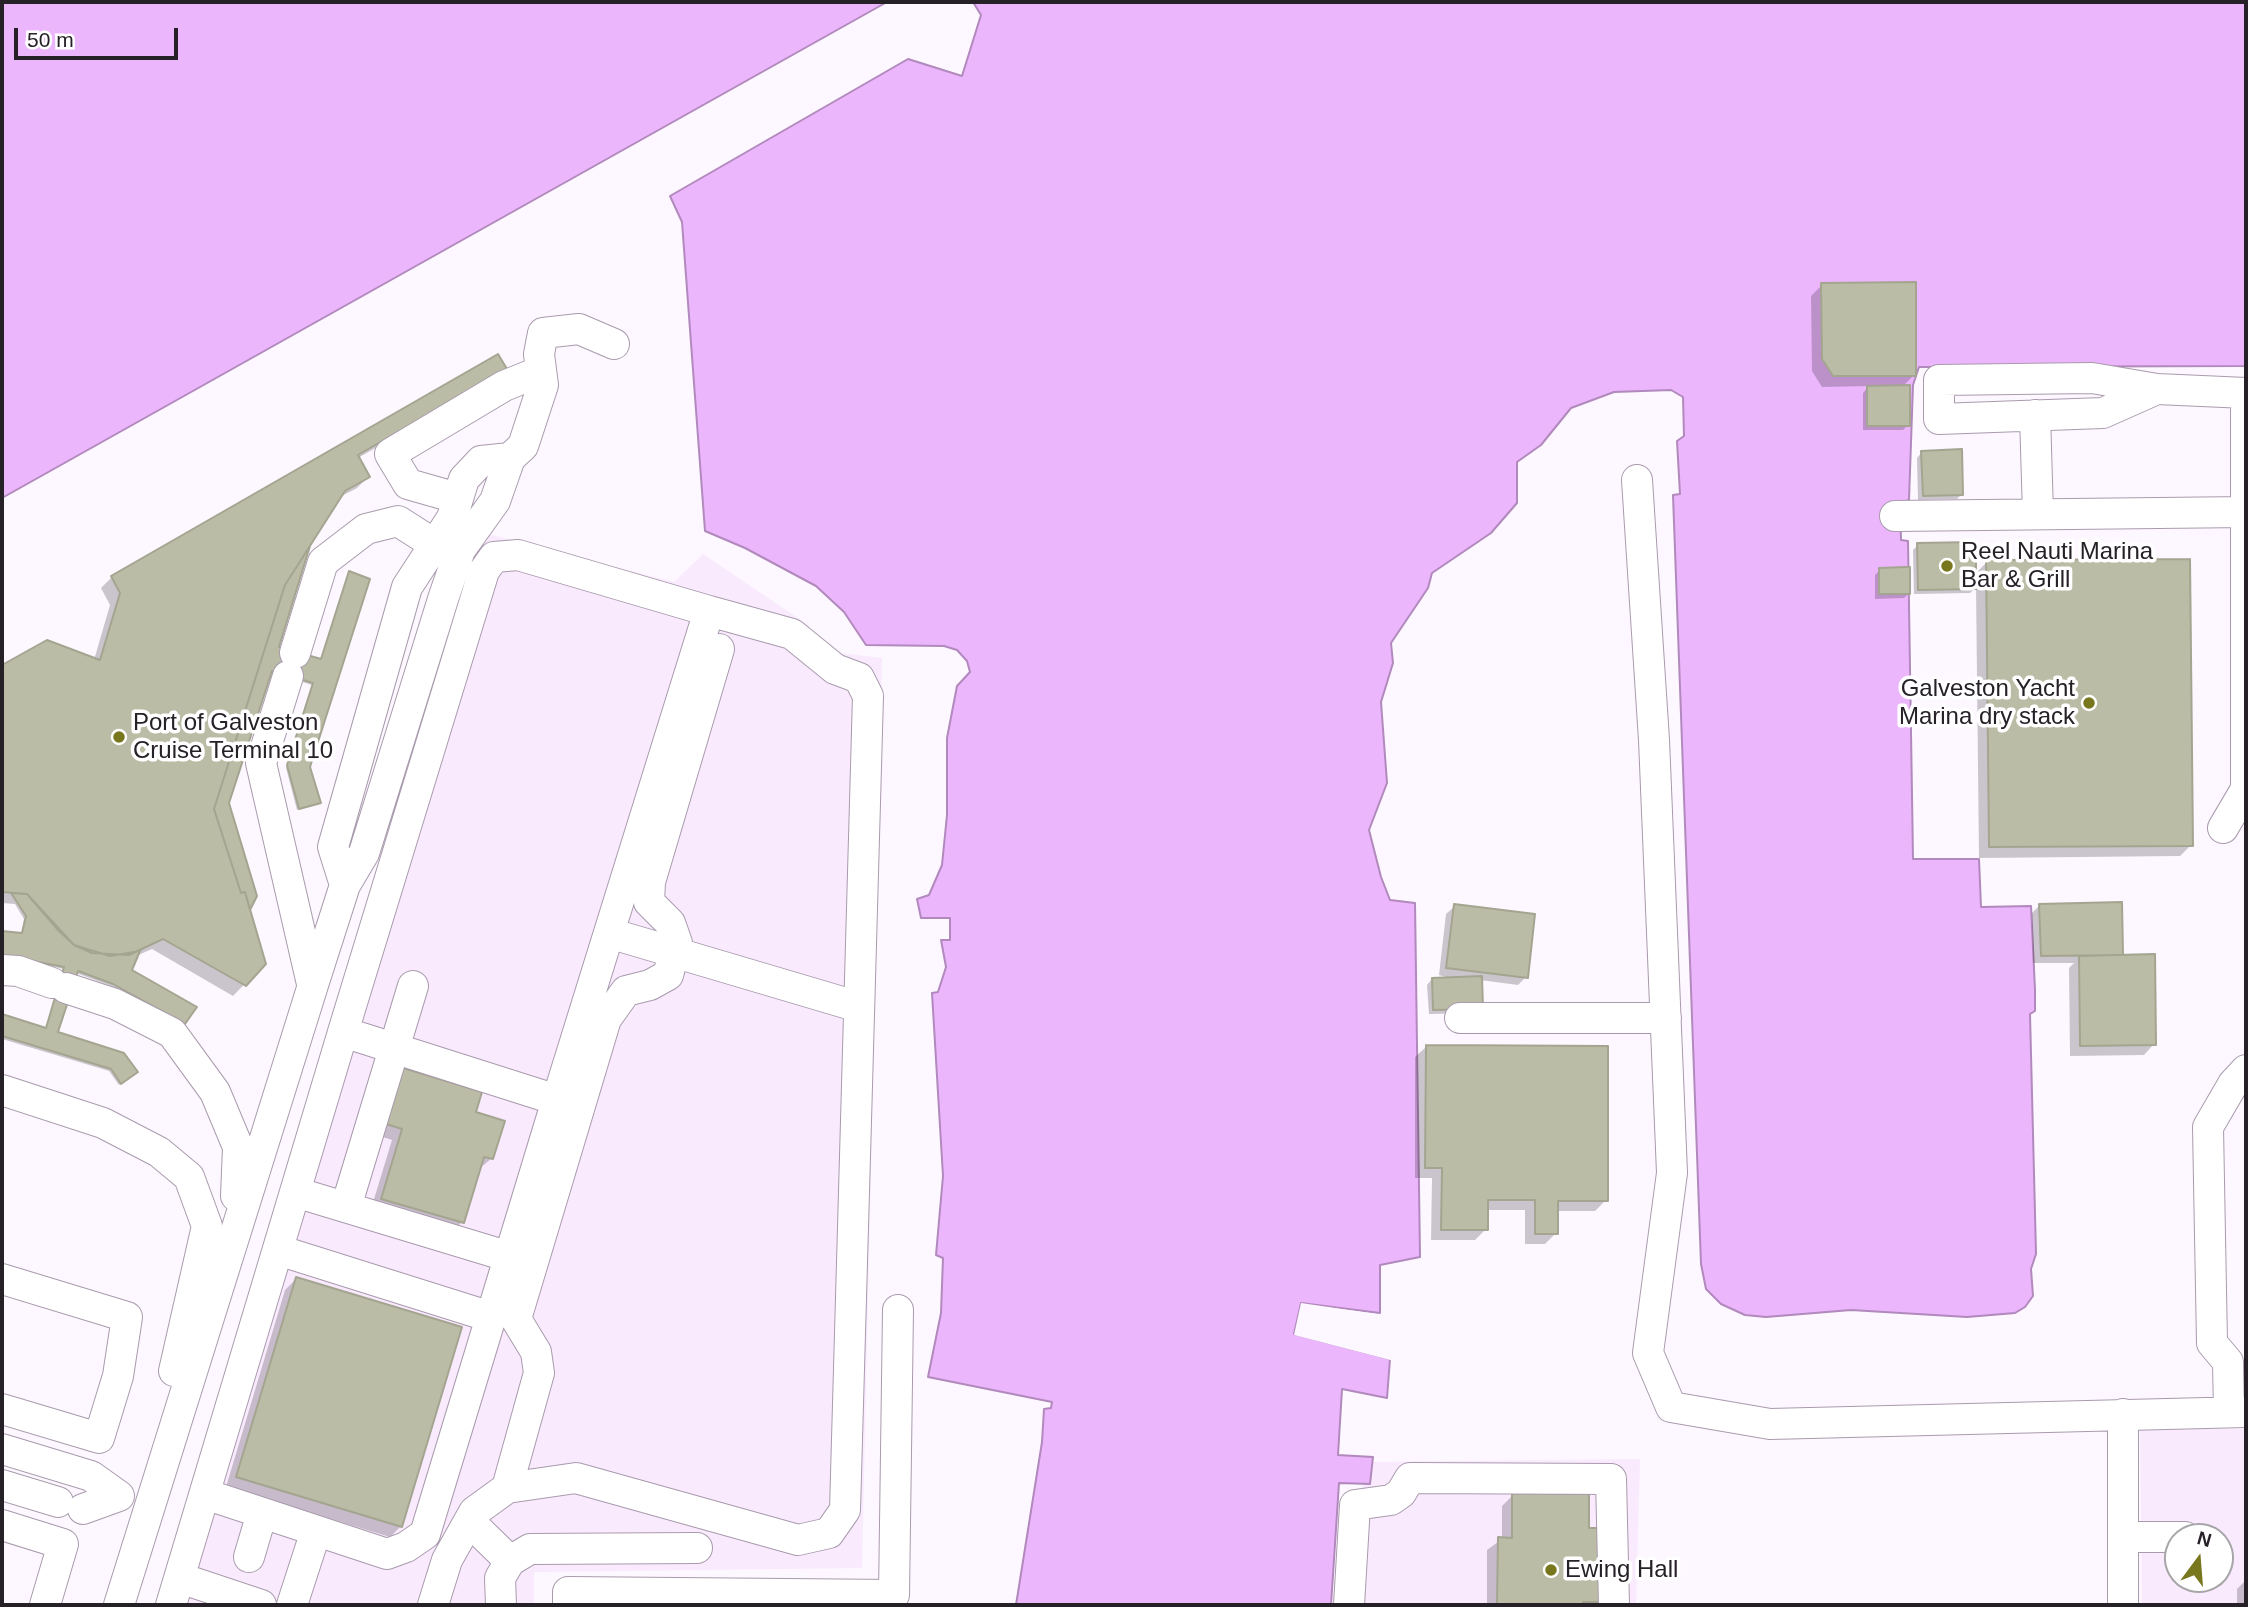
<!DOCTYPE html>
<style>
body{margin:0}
#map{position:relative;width:2248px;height:1607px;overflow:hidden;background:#fdf7ff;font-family:Helvetica,sans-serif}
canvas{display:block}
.frame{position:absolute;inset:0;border:4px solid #262027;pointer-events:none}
.north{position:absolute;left:2164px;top:1523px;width:70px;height:70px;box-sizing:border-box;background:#fff;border:2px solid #a8a6a9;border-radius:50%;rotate:16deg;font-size:19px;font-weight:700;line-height:28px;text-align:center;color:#262027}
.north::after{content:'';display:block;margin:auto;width:24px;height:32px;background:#79771e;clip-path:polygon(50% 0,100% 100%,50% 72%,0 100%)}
.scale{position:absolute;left:14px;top:28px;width:164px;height:32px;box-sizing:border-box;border:4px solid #262027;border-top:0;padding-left:9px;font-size:21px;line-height:24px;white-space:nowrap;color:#262027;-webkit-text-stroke:5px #fff;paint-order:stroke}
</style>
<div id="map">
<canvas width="2248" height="1607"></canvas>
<div class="frame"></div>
<div class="north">N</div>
<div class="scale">50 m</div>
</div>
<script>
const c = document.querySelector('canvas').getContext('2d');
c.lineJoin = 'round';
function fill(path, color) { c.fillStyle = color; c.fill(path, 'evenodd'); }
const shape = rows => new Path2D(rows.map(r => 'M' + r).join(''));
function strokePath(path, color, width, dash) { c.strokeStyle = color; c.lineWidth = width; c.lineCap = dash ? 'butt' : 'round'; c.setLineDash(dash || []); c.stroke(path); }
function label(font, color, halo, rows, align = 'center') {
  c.font = font + ' Helvetica,sans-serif'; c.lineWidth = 7; c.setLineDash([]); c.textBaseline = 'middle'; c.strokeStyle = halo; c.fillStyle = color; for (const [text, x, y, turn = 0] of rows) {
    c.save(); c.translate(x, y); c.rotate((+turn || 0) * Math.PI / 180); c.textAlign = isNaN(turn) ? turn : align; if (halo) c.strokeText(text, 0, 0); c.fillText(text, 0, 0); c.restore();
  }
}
fill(shape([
 [480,532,674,582,703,554,805,623,832,652,882,658,862,1568,534,1572,534,1605,157,1605],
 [2140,1429,2246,1429,2246,1605,2142,1605],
 [2178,1537,2220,1537,2220,1579,2178,1579],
 [1640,1459,1636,1605,1356,1605,1364,1462]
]), '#f9eafe');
const water = shape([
 [2,2,887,2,2,498,2,2],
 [973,2,2246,2,2246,366,1919,367,1913,385,1909,500,1900,503,1901,540,1908,541,1913,859,1979,859,1981,907,2031,906,2035,990,2035,1011,2030,1014,2036,1254,2031,1269,2033,1296,2025,1307,2015,1313,1967,1317,1851,1310,1766,1317,1745,1315,1721,1304,1706,1289,1701,1264,1673,495,1680,494,1677,441,1684,436,1683,397,1671,390,1614,392,1571,408,1541,445,1517,462,1517,503,1491,533,1432,573,1428,588,1391,643,1393,663,1381,702,1387,783,1369,830,1381,877,1390,900,1415,903,1420,1257,1380,1265,1380,1313,1301,1303,1294,1334,1390,1359,1387,1398,1342,1389,1338,1455,1373,1457,1370,1484,1339,1483,1331,1605,1016,1605,1042,1442,1044,1409,1051,1408,1052,1402,928,1377,941,1313,943,1258,936,1255,943,1176,932,993,938,992,946,967,941,940,950,940,950,918,921,918,917,899,929,895,942,865,947,815,947,738,957,686,970,672,967,661,957,650,944,646,866,645,844,612,816,586,745,548,705,531,682,222,670,196,908,59,962,76,981,15,973,2]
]);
fill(water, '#ecb6fc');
strokePath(water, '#b189bc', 2);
fill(shape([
 [1301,1303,1383,1315,1304,1306,1298,1332,1391,1356,1394,1361,1294,1335]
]), '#fdf7ff');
fill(shape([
 [1822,285,1914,375,1902,387,1908,425,1903,430,1863,430,1863,393,1869,386,1822,387,1812,371,1811,296],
 [497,356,494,380,358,458,368,477,357,488,338,498,303,557,277,648,320,661,349,573,308,767,319,802,297,810,286,768,312,685,270,672,227,803,248,910,264,964,233,996,152,949,136,956,129,971,194,1008,181,1024,111,986,76,973,56,1033,135,1071,119,1085,109,1071,2,1039,2,1016,46,1030,64,969,2,956,2,934,21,935,24,919,15,904,2,903,2,667,47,642,94,660,110,605,101,588,112,577],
 [1922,452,1962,494,1957,499,1918,500,1917,458],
 [1918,545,1974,575,1987,562,2191,845,2180,856,1979,858,1976,587,1970,593,1914,594,1913,550],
 [1880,570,1909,593,1904,598,1875,599,1875,575],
 [2040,905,2121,957,2154,1044,2144,1055,2070,1056,2069,968,2074,963,2033,963,2032,913],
 [1455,906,1526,977,1518,985,1480,980,1476,1013,1429,1014,1427,985,1432,979,1452,979,1439,975,1446,914],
 [1426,1047,1606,1200,1595,1211,1556,1211,1556,1233,1545,1244,1525,1244,1525,1210,1486,1210,1486,1229,1475,1240,1431,1240,1432,1178,1415,1178,1415,1057],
 [390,1080,492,1158,479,1169,462,1222,451,1233,371,1209,392,1140,374,1134],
 [296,1279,401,1526,390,1537,226,1487,285,1290],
 [1513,1495,1587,1530,1602,1601,1598,1605,1487,1605,1487,1550,1502,1539,1502,1506],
 [2246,1580,2246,1605,2237,1605,2237,1589]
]), '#0003');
const building = shape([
 [1916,282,1916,376,1833,376,1822,359,1821,283,1916,282],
 [498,354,507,369,358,455,370,477,345,491,285,585,214,809,241,893,245,892,266,964,246,986,163,939,129,955,92,953,74,945,59,931,27,894,2,892,2,665,47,640,100,660,120,593,111,576,498,354],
 [1910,385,1910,426,1867,426,1867,386,1910,385],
 [1962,449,1963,495,1923,496,1921,451,1962,449],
 [1976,542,1976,589,1918,590,1917,543,1976,542],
 [310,546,279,647,321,659,349,571,370,579,310,767,321,803,299,809,287,765,313,683,272,671,229,803,257,896,250,910,245,892,241,893,214,809,285,585,310,546],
 [2190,559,2193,846,1989,847,1986,560,2190,559],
 [1905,567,1910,567,1910,594,1879,594,1879,568,1905,567],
 [11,893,27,894,74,945,110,956,140,951,132,970,197,1007,185,1024,113,984,78,971,58,1032,124,1053,138,1072,121,1084,111,1069,2,1036,2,1014,46,1028,64,967,2,955,2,931,22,933,26,916,11,893],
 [2122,902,2123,955,2041,956,2039,904,2122,902],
 [1454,904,1535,914,1528,978,1446,968,1454,904],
 [2155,954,2156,1045,2080,1046,2079,956,2155,954],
 [1482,976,1483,1009,1433,1010,1432,978,1482,976],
 [1426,1045,1608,1046,1608,1201,1558,1201,1558,1234,1535,1234,1535,1200,1488,1200,1488,1230,1441,1230,1442,1168,1425,1168,1426,1045],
 [400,1067,482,1092,476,1112,505,1121,493,1159,484,1157,464,1223,381,1199,402,1129,383,1123,400,1067],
 [296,1277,462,1327,402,1527,236,1477,296,1277],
 [1512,1493,1589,1494,1589,1528,1604,1528,1604,1602,1583,1602,1583,1605,1497,1605,1498,1537,1512,1538,1512,1493]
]);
fill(building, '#bbbca6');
strokePath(building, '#a4a590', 2);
const minor = shape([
 [2157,389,2103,413,1939,419,1939,380,2092,378,2157,389,2246,393],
 [2035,415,2038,514],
 [1637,480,1654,740,1672,1173,1648,1353,1671,1407,1770,1424,2246,1412],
 [457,498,408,484,390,454,504,386,541,371],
 [1895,516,2246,512],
 [295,653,323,562,366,529,398,521,434,544,453,548],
 [288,676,261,763,312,984],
 [2223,828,2246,789,2246,393],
 [345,885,333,847,407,587,452,518,464,479,481,461,510,458],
 [609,933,859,1007],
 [2,970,18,971,52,983],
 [66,988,115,1004,172,1033,215,1092,238,1147,236,1196],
 [1460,1018,1666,1018],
 [343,1032,484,571,494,557,518,555,709,611,557,1100],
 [2,1090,103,1123,159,1152,189,1177,207,1226,174,1371],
 [295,1192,510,1257],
 [346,1207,413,986],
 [278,1250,491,1317],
 [2,1279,127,1317,118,1376,99,1438,2,1409],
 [2229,1412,2228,1362,2212,1343,2208,1127,2233,1084,2246,1070],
 [2123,1414,2123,1605],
 [2,1449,91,1476,119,1496,83,1509],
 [2,1485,58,1502],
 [507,1488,539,1373,536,1352,516,1319,606,1019,626,991,650,985,668,975,677,943,670,923,649,902,650,882,719,649],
 [469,1521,510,1561],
 [2,1525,63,1544,45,1605],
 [2123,1537,2185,1537],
 [249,1557,262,1513],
 [180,1578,261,1605],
 [119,1605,313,985,345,885,364,853,444,596,460,550,495,501,510,458,523,446,543,385,539,354,543,333,579,329,614,344],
 [171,1605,343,1032,557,1100,425,1534,406,1547,387,1554,205,1494],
 [292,1605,316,1531],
 [433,1605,447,1560,474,1512,507,1488,576,1478,798,1540,829,1533,845,1510,868,696,859,678,835,669,792,634,709,611],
 [501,1605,500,1578,510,1561,530,1549,697,1548],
 [568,1605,568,1592,894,1595,898,1310],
 [1349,1605,1355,1505,1391,1500,1401,1493,1410,1478,1611,1479,1614,1605]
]);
strokePath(minor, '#a99bad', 32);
strokePath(minor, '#fff', 30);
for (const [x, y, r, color] of [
 [1947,566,7,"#79771e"],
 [2089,703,7,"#79771e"],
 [119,737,7,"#79771e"],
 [1551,1570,7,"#79771e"]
]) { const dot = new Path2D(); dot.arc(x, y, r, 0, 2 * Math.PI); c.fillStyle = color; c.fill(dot); strokePath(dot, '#fff', 2.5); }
label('24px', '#262027', '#fff', [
 ["Reel Nauti Marina",1961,552],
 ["Bar & Grill",1961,580],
 ["Galveston Yacht",2075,689,"right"],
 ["Marina dry stack",2075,717,"right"],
 ["Port of Galveston",133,723],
 ["Cruise Terminal 10",133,751],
 ["Ewing Hall",1565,1570]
], 'left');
</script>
